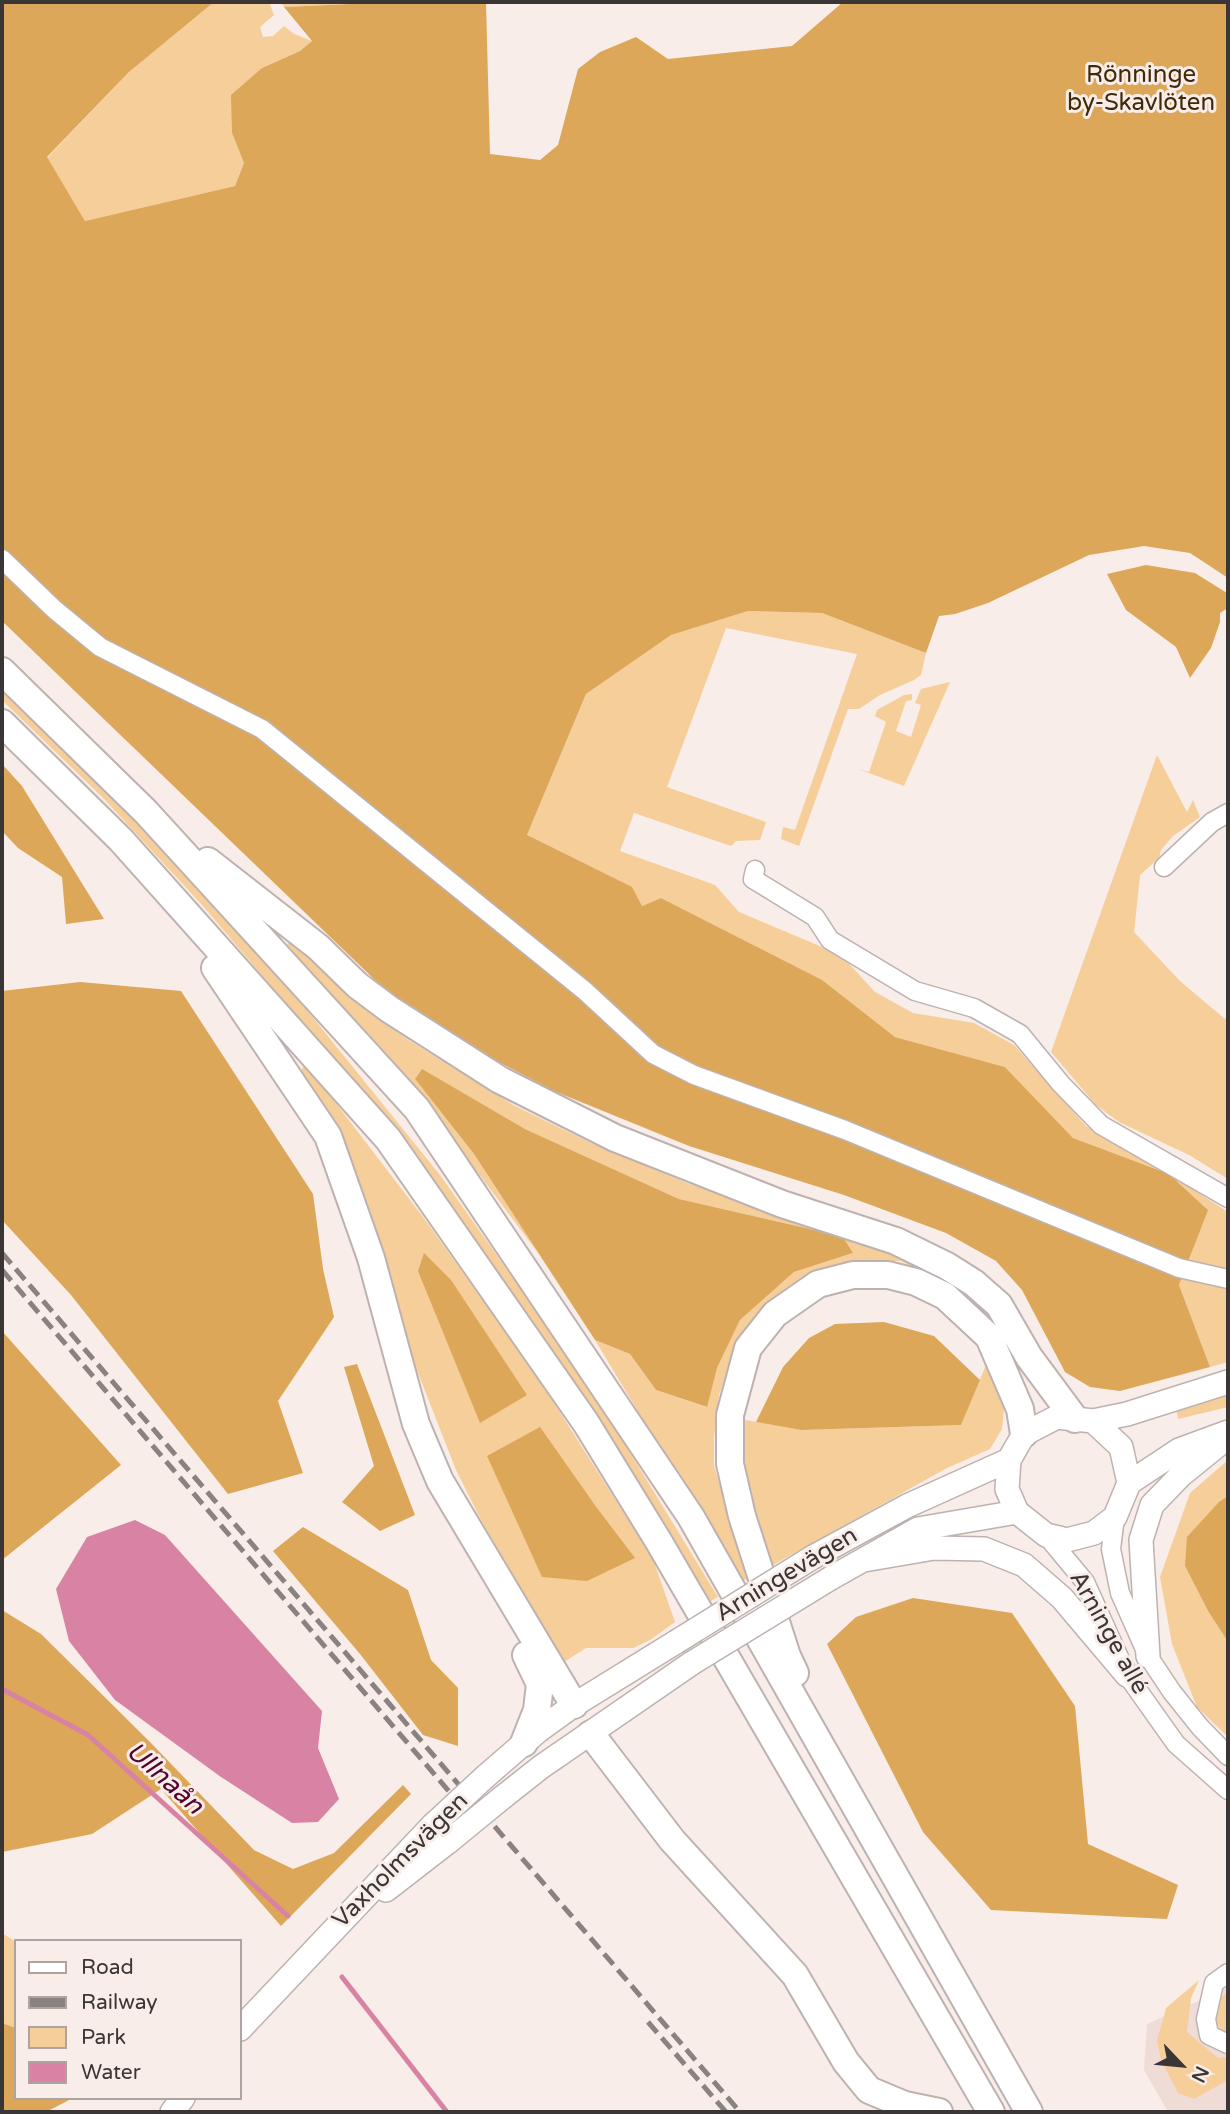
<!DOCTYPE html>
<meta charset="utf-8">
<style>
body{margin:0}
#map{position:relative;width:1230px;height:2114px;overflow:hidden;background:#f9ede9;font-family:"Varela Round",sans-serif}
canvas{display:block}
.frame{position:absolute;inset:0;border:4px solid #3a3635;pointer-events:none}
.legend{position:absolute;left:14px;top:1939px;width:228px;height:161px;box-sizing:border-box;background:#f9ede9;border:2px solid #ada4a1;margin:0;padding:9px 12px;list-style:none;font-size:21px;color:#3a3635}
.legend li{display:flex;align-items:center;gap:14px;height:35px}
.legend b{width:35px;border:2px solid #ada4a1}
.north{position:absolute;left:1146px;top:2030px;width:70px;height:70px;-webkit-text-stroke:5px #f9ede9;paint-order:stroke;rotate:116deg;font-size:19px;font-weight:700;line-height:28px;text-align:center;color:#3a3635}
.north::after{content:'';display:block;margin:auto;width:24px;height:32px;background:#3a3635;clip-path:polygon(50% 0,100% 100%,50% 72%,0 100%)}
</style>
<div id="map">
<canvas width="1230" height="2114"></canvas>
<div class="frame"></div>
<ul class="legend">
<li><b style="height:9px;background:#fff"></b>Road</li>
<li><b style="height:9px;background:#898280"></b>Railway</li>
<li><b style="height:19px;background:#f5ce99"></b>Park</li>
<li><b style="height:19px;background:#d983a4"></b>Water</li>
</ul>
<div class="north">N</div>
</div>
<script>
const c = document.querySelector('canvas').getContext('2d');
c.lineJoin = 'round';
function fill(path, color) { c.fillStyle = color; c.fill(path, 'evenodd'); }
const shape = rows => new Path2D(rows.map(r => 'M' + r).join(''));
function strokePath(path, color, width, dash) { c.strokeStyle = color; c.lineWidth = width; c.lineCap = dash ? 'butt' : 'round'; c.setLineDash(dash || []); c.stroke(path); }
function label(font, color, halo, rows, align = 'center') {
  c.font = font + ' "Varela Round",sans-serif'; c.lineWidth = 6; c.setLineDash([]); c.textBaseline = 'middle'; c.strokeStyle = halo; c.fillStyle = color; for (const [text, x, y, turn = 0] of rows) {
    c.save(); c.translate(x, y); c.rotate((+turn || 0) * Math.PI / 180); c.textAlign = isNaN(turn) ? turn : align; if (halo) c.strokeText(text, 0, 0); c.fillText(text, 0, 0); c.restore();
  }
}
fill(shape([
 [1228,1988,1228,2112,1168,2112,1144,2070,1147,2024]
]), '#efdcd6');
fill(shape([
 [214,2,269,2,274,15,260,27,263,37,273,36,284,26,294,34,312,41,300,51,262,68,232,133,244,163,235,186,85,221,47,158,129,72],
 [281,2,394,2,284,7],
 [748,611,822,613,926,653,921,675,914,680,880,695,859,709,848,709,799,846,781,839,783,827,795,830,857,654,726,628,667,787,766,822,760,840,736,841,731,846,634,813,620,851,715,885,739,912,841,955,875,992,913,1013,974,1023,1014,1045,1086,1126,1169,1174,1228,1212,1228,1273,1188,1263,1206,1208,1169,1174,1073,1138,1005,1067,895,1037,821,980,661,898,642,906,527,835,586,694,670,635],
 [950,682,904,786,858,769,869,772,886,722,875,716,877,710,904,695,912,694,912,700,906,701,896,731,911,737,921,705,915,703,921,689],
 [2,687,137,821,306,1009,440,1175,561,1346,615,1428,718,1597,709,1602,608,1437,509,1289,432,1182,360,1091,203,906,104,799,2,700],
 [1157,755,1187,812,1193,800,1200,817,1173,836,1161,850,1159,858,1140,875,1134,932,1180,981,1225,1019,1228,1015,1226,1048,1228,1055,1228,1179,1189,1155,1119,1122,1096,1105,1051,1052],
 [291,941,373,1015,410,1041,515,1106,591,1143,689,1184,793,1217,855,1234,959,1282,988,1313,951,1287,901,1261,856,1261,803,1278,758,1314,733,1354,719,1395,714,1437,714,1466,748,1579,740,1581,595,1340,630,1354,656,1390,706,1407,717,1368,740,1320,794,1272,853,1253,810,1229,679,1199,525,1129,422,1070,415,1079,474,1154,539,1254,478,1173,287,944],
 [303,1066,309,1068,426,1221,540,1381,653,1559,675,1622,650,1640,633,1648,586,1648,564,1662,481,1520,456,1470,402,1332,322,1112,301,1073],
 [1183,1275,1228,1286,1228,1362,1210,1367,1179,1285],
 [986,1365,1004,1409,1002,1429,990,1449,947,1468,773,1565,757,1521,745,1465,745,1420,801,1430,961,1425],
 [1228,1395,1228,1407,1178,1419,1176,1408],
 [1228,1460,1228,1496,1219,1503,1185,1566,1208,1611,1228,1642,1228,1737,1197,1707,1172,1644,1160,1577,1190,1493],
 [2,1933,16,1942,16,2028,2,2023],
 [1199,1980,1191,1998,1187,2032,1218,2058,1228,2057,1228,2080,1194,2099,1178,2093,1161,2060,1157,2041,1166,2008],
 [1228,1992,1228,2031,1223,2031,1215,2022,1220,1998]
]), '#f5ce99');
fill(shape([
 [2,2,214,2,129,72,47,157,85,221,235,186,244,163,232,133,231,95,262,68,300,51,312,41,284,7,394,2,486,2,490,154,540,160,558,145,578,69,600,52,636,37,668,59,792,46,843,2,1228,2,1228,578,1190,553,1144,546,1089,555,988,603,955,614,939,616,926,653,822,613,748,611,671,635,586,694,527,835,632,887,642,906,661,898,822,980,895,1037,1005,1067,1073,1138,1169,1174,1208,1210,1179,1285,1210,1367,1120,1391,1090,1387,1065,1372,1022,1290,996,1261,946,1233,844,1195,689,1146,554,1091,440,1031,375,980,2,621],
 [1146,565,1195,573,1227,593,1228,597,1228,608,1220,613,1220,622,1211,648,1190,678,1176,647,1126,610,1107,574],
 [2,764,22,786,104,919,66,924,62,877,18,848,2,831],
 [80,982,181,991,313,1194,323,1269,334,1317,278,1401,303,1473,228,1494,71,1295,2,1220,2,991],
 [422,1069,525,1129,679,1199,810,1229,844,1239,853,1253,794,1272,740,1320,717,1368,707,1407,656,1390,630,1354,595,1340,474,1154,415,1079],
 [424,1253,451,1280,527,1395,480,1423,418,1271],
 [884,1322,934,1336,980,1380,961,1425,801,1430,756,1422,783,1367,809,1338,835,1324],
 [2,1331,121,1465,2,1560],
 [357,1364,415,1515,380,1531,342,1502,374,1466,344,1367],
 [540,1427,597,1508,635,1558,587,1581,542,1577,487,1456],
 [1228,1496,1228,1642,1208,1611,1185,1566,1187,1537,1219,1502],
 [303,1527,408,1590,431,1660,458,1688,458,1746,423,1735,360,1654,273,1551],
 [913,1598,1012,1613,1075,1706,1088,1844,1178,1885,1167,1919,991,1910,923,1832,827,1644,856,1617],
 [2,1610,41,1634,150,1742,254,1850,293,1869,334,1853,403,1785,411,1794,281,1926,161,1789,92,1834,2,1852],
 [2,2023,16,2028,16,2098,73,2098,46,2112,2,2112]
]), '#dca759');
fill(shape([
 [135,1520,165,1535,322,1711,318,1748,339,1799,318,1822,292,1823,221,1777,115,1700,69,1641,56,1589,87,1537]
]), '#d983a4');
strokePath(shape([
 [2,1689,88,1735,288,1916],
 [342,1977,447,2112]
]), '#d983a4', 5);
const minor = shape([
 [2,559,54,609,100,647,262,729,585,991,653,1054,694,1075,845,1130,1179,1268,1228,1279],
 [1164,867,1212,822,1228,813],
 [755,870,753,879,815,917,830,940,915,991,974,1008,1020,1034,1061,1084,1101,1125,1228,1198],
 [1115,1517,1111,1549,1120,1593,1148,1656,1172,1692,1200,1727,1228,1756],
 [1046,1535,1085,1582,1127,1675,1176,1744,1228,1790],
 [1228,1973,1214,1983,1206,2019,1209,2035,1228,2044]
]);
const major = shape([
 [1228,1382,1127,1414,1093,1421,1057,1417,1024,1434,1009,1460,1007,1489,1017,1512,1046,1535,1067,1540,1094,1533,1115,1517,1129,1483,1179,1450,1228,1432],
 [1093,1421,1121,1447,1129,1483],
 [813,1557,907,1506,1009,1460],
 [864,1560,934,1548,984,1549,1024,1565,1062,1598,1127,1675],
 [831,1578,918,1529,1017,1512],
 [1148,1656,1141,1540,1152,1505,1181,1475,1223,1441],
 [486,1776,538,1731,574,1705,676,1642],
 [503,1797,541,1767,692,1663],
 [386,1890,448,1842],
 [240,2029,433,1825],
 [172,2112,183,2098]
]);
const highway = shape([
 [2,671,146,812,417,1109,691,1517,1029,2112],
 [2,723,121,840,388,1139,586,1423,659,1542,991,2112],
 [208,861,318,947,357,985,389,1009,500,1080,615,1138,782,1204,896,1241,947,1266,974,1283,999,1305,1029,1357,1075,1419],
 [215,968,328,1136,371,1258,416,1424,440,1481,574,1705],
 [795,1673,787,1656,742,1516,730,1464,730,1415,748,1348,775,1314,818,1284,853,1275,888,1275,916,1282,945,1296,989,1337,1020,1409,1024,1434],
 [591,1734,672,1840,795,1975,846,2062,869,2090,905,2105,939,2112],
 [524,1743,537,1710,540,1684,526,1655]
]);
strokePath(minor, '#bdb2af', 21);
strokePath(major, '#bdb2af', 26);
strokePath(highway, '#bdb2af', 30);
strokePath(minor, '#fff', 18);
strokePath(major, '#fff', 23);
strokePath(highway, '#fff', 26);
strokePath(shape([
 [2,1253,740,2112],
 [2,1270,465,1810],
 [648,2022,726,2112]
]), '#898280', 5, [14, 7]);
const majorBridge = shape([
 [676,1642,813,1557],
 [692,1663,831,1578],
 [433,1825,486,1776],
 [448,1842,503,1797]
]);
strokePath(majorBridge, '#bdb2af', 26, []);
strokePath(majorBridge, '#fff', 23);
label('24px', '#3f2906', '#f9ede9', [
 ["Rönninge",1141,76],
 ["by-Skavlöten",1141,104]
]);
label('24px', '#3a3635', '#f9ede9', [
 ["Arningevägen",787,1575,-31],
 ["Arninge allé",1108,1633,61],
 ["Vaxholmsvägen",401,1861,-45]
]);
label('italic 26px', '#53032e', '#f9ede9', [
 ["Ullnaån",164,1779,42]
]);
</script>
